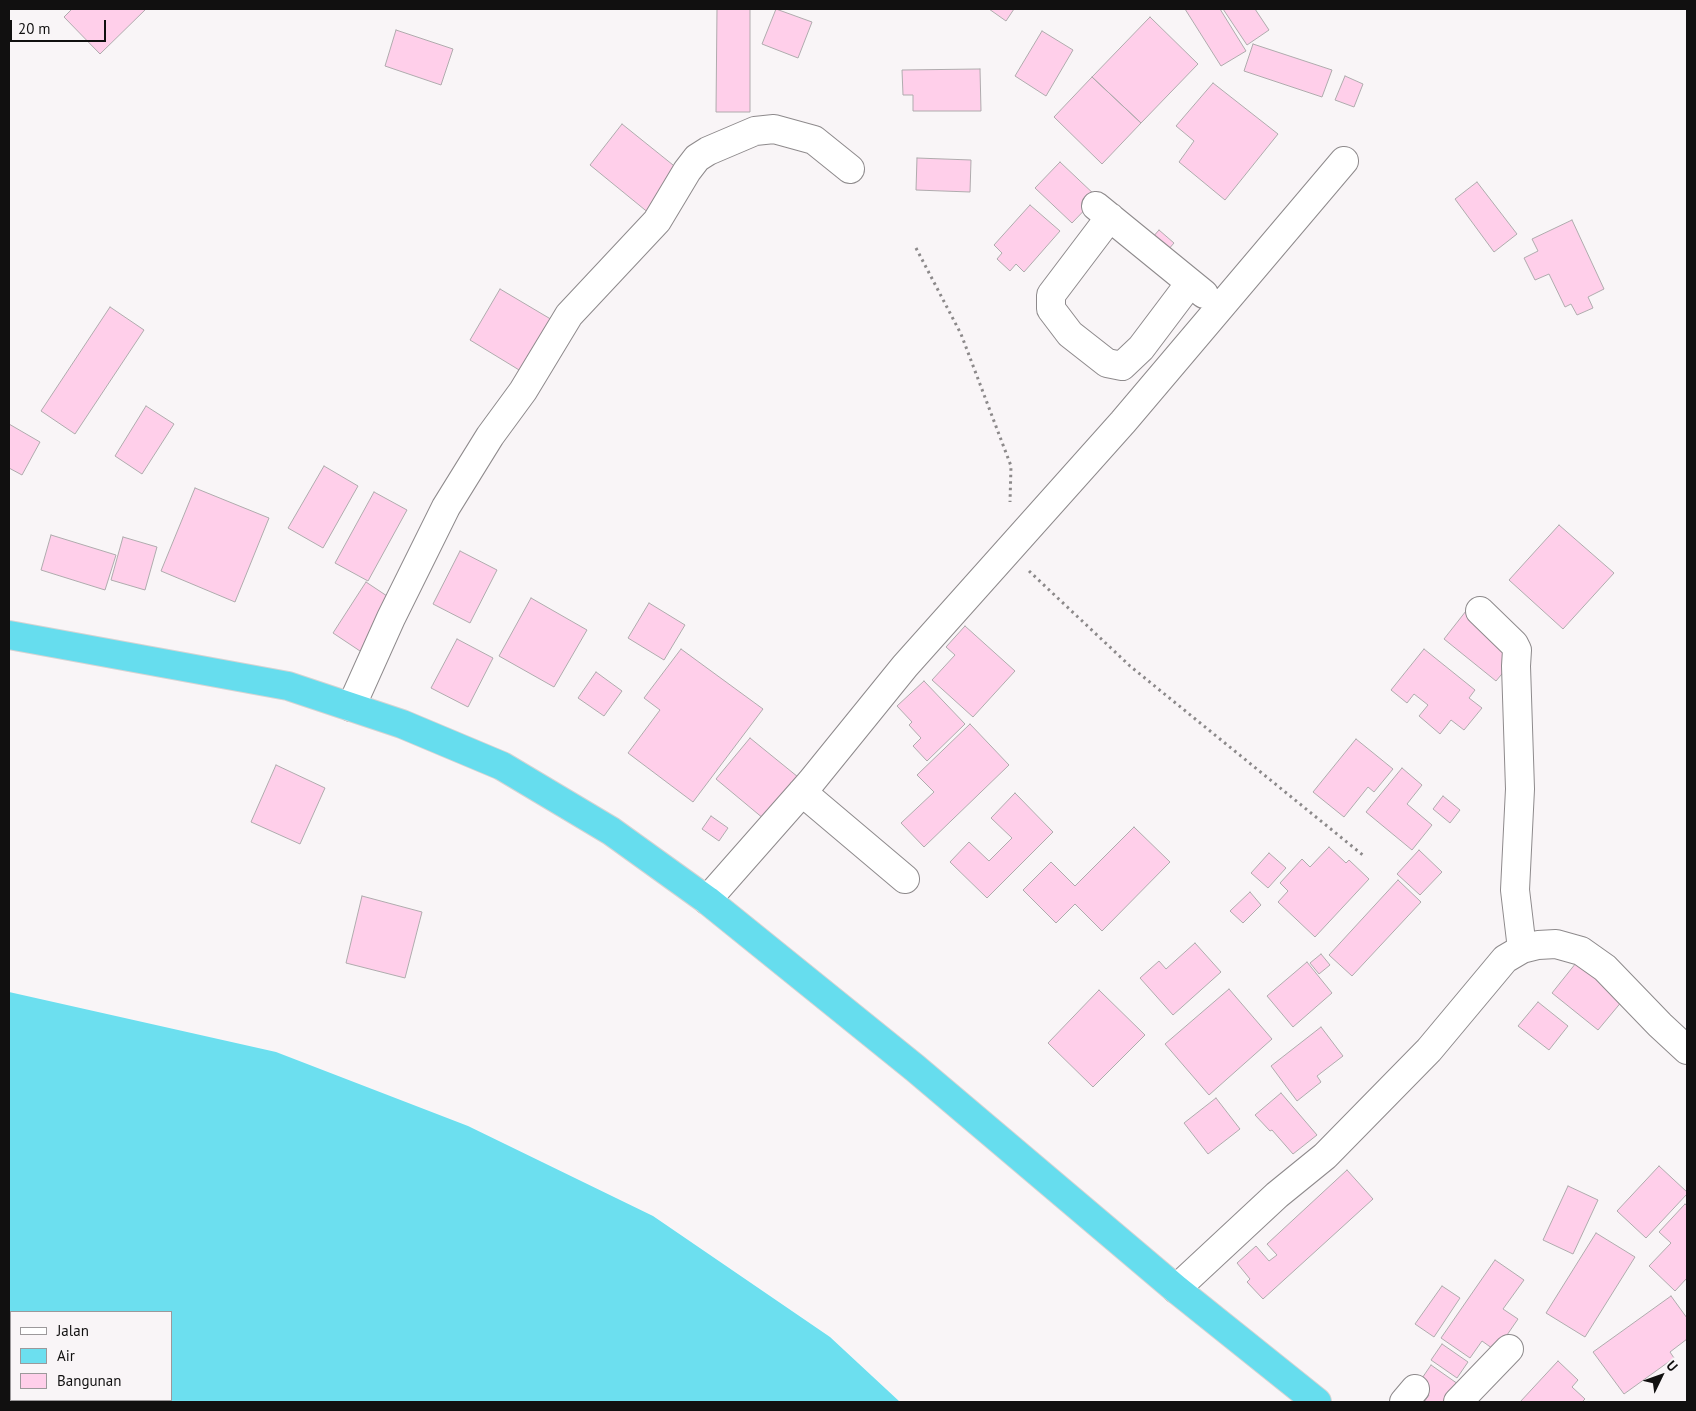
<!DOCTYPE html>
<style>
body{margin:0}
#map{position:relative;width:1696px;height:1411px;overflow:hidden;background:#f9f5f7;font-family:"PT Sans",sans-serif}
canvas{display:block}
.frame{position:absolute;inset:0;border:10px solid #111010;pointer-events:none}
.legend{position:absolute;left:10px;top:1311px;width:162px;height:90px;box-sizing:border-box;background:#f9f5f7;border:1px solid #9c999b;margin:0;padding:6px 9px;list-style:none;font-size:15px;color:#111010}
.legend li{display:flex;align-items:center;gap:10px;height:25px}
.legend b{width:25px;border:1px solid #9c999b}
.north{position:absolute;left:1636px;top:1351px;width:50px;height:50px;-webkit-text-stroke:4px #f9f5f7;paint-order:stroke;rotate:48deg;font-size:14px;font-weight:700;line-height:20px;text-align:center;color:#111010}
.north::after{content:'';display:block;margin:auto;width:18px;height:22px;background:#111010;clip-path:polygon(50% 0,100% 100%,50% 72%,0 100%)}
.scale{position:absolute;left:10px;top:20px;width:96px;height:22px;box-sizing:border-box;border:2px solid #111010;border-top:0;padding-left:6px;font-size:15px;line-height:18px;white-space:nowrap;color:#111010;-webkit-text-stroke:4px #f9f5f7;paint-order:stroke}
</style>
<div id="map">
<canvas width="1696" height="1411"></canvas>
<div class="frame"></div>
<ul class="legend">
<li><b style="height:6px;background:#fff"></b>Jalan</li>
<li><b style="height:14px;background:#6cdfef"></b>Air</li>
<li><b style="height:14px;background:#ffcfea"></b>Bangunan</li>
</ul>
<div class="north">U</div>
<div class="scale">20 m</div>
</div>
<script>
const c = document.querySelector('canvas').getContext('2d');
c.lineJoin = 'round';
function fill(path, color) { c.fillStyle = color; c.fill(path, 'evenodd'); }
const shape = rows => new Path2D(rows.map(r => 'M' + r).join(''));
function strokePath(path, color, width, dash) { c.strokeStyle = color; c.lineWidth = width; c.lineCap = dash ? 'butt' : 'round'; c.setLineDash(dash || []); c.stroke(path); }
fill(shape([
 [9,992,276,1052,468,1126,653,1216,830,1337,900,1402,9,1402],
 [11,1312,171,1312,171,1400,11,1400]
]), '#6cdfef');
const building = shape([
 [72,9,146,9,100,54,64,17,72,9],
 [717,9,750,9,750,112,716,112,717,9],
 [776,9,812,22,798,58,762,44,776,9],
 [989,9,1014,9,1006,21,989,9],
 [1185,9,1220,9,1246,51,1221,66,1185,9],
 [1223,9,1255,9,1269,30,1247,45,1223,9],
 [1150,17,1198,64,1141,123,1092,77,1150,17],
 [396,30,453,49,441,85,385,66,396,30],
 [1042,31,1073,50,1046,96,1015,76,1042,31],
 [1253,44,1332,70,1322,97,1244,71,1253,44],
 [980,69,981,111,913,111,913,95,903,95,902,70,980,69],
 [1345,76,1363,84,1354,107,1335,100,1345,76],
 [1092,77,1141,123,1102,164,1054,117,1092,77],
 [1213,83,1278,134,1225,200,1179,162,1194,141,1176,126,1213,83],
 [622,124,683,173,650,214,590,165,622,124],
 [917,158,971,160,970,192,916,190,917,158],
 [1060,162,1097,197,1072,223,1035,188,1060,162],
 [1477,182,1517,234,1494,252,1455,199,1477,182],
 [1030,205,1060,231,1024,272,1016,264,1010,271,997,259,1002,253,994,245,1030,205],
 [1572,220,1604,289,1588,297,1593,308,1577,315,1571,304,1565,307,1549,274,1535,280,1524,258,1538,251,1532,239,1572,220],
 [1159,230,1174,243,1167,251,1152,238,1159,230],
 [500,289,559,324,529,376,470,340,500,289],
 [110,307,144,330,75,434,41,411,110,307],
 [146,406,174,424,142,474,115,456,146,406],
 [9,424,40,442,22,475,9,468,9,424],
 [324,466,358,486,323,548,288,528,324,466],
 [195,488,269,518,235,602,161,571,195,488],
 [374,492,407,510,368,581,335,563,374,492],
 [1559,525,1614,573,1563,629,1509,580,1559,525],
 [51,535,116,555,105,590,41,570,51,535],
 [123,537,157,547,145,590,111,580,123,537],
 [460,551,497,570,470,623,433,604,460,551],
 [366,582,396,602,363,653,333,633,366,582],
 [531,598,587,630,554,687,499,656,531,598],
 [649,603,685,625,664,660,628,638,649,603],
 [1466,611,1512,649,1511,663,1496,681,1444,639,1466,611],
 [965,626,1015,671,973,717,932,680,955,655,946,647,965,626],
 [457,639,493,658,468,707,431,688,457,639],
 [681,649,763,709,693,802,628,753,660,710,644,698,681,649],
 [1424,649,1475,690,1469,698,1482,708,1464,730,1451,720,1440,734,1419,716,1428,705,1414,694,1407,703,1391,690,1424,649],
 [596,672,622,691,604,716,578,698,596,672],
 [924,681,965,724,927,761,913,746,921,738,909,725,912,722,897,706,924,681],
 [970,724,1009,765,924,847,901,823,934,792,917,775,970,724],
 [750,738,798,777,764,819,716,779,750,738],
 [1356,739,1393,769,1374,792,1368,787,1344,817,1313,792,1356,739],
 [276,765,325,788,300,844,251,822,276,765],
 [1402,768,1422,785,1407,804,1432,825,1412,850,1366,812,1402,768],
 [1015,793,1053,832,987,898,950,862,969,842,989,861,1012,838,991,818,1015,793],
 [1443,796,1460,810,1450,823,1433,809,1443,796],
 [711,816,728,828,719,841,702,829,711,816],
 [1134,827,1170,862,1102,931,1075,904,1056,923,1023,890,1051,862,1075,886,1134,827],
 [1329,847,1346,863,1349,860,1369,879,1315,937,1278,902,1288,891,1280,883,1302,859,1310,867,1329,847],
 [1419,850,1442,872,1420,895,1397,874,1419,850],
 [1269,853,1286,868,1268,888,1251,873,1269,853],
 [1398,880,1421,902,1352,976,1329,955,1398,880],
 [1250,892,1261,905,1243,923,1230,911,1250,892],
 [362,896,422,912,405,978,346,963,362,896],
 [1195,943,1221,972,1173,1015,1140,978,1159,961,1166,969,1195,943],
 [1321,954,1330,965,1319,974,1310,963,1321,954],
 [1307,962,1332,993,1293,1027,1267,996,1307,962],
 [1576,963,1623,1000,1598,1030,1552,993,1576,963],
 [1229,989,1272,1039,1209,1095,1165,1044,1229,989],
 [1099,990,1145,1035,1093,1087,1048,1043,1099,990],
 [1538,1002,1568,1026,1549,1050,1518,1026,1538,1002],
 [1321,1027,1343,1056,1317,1076,1321,1082,1297,1101,1271,1066,1321,1027],
 [1281,1093,1317,1135,1293,1154,1272,1130,1270,1131,1255,1115,1281,1093],
 [1216,1098,1240,1129,1208,1154,1184,1123,1216,1098],
 [1659,1166,1687,1192,1687,1194,1646,1238,1617,1211,1659,1166],
 [1347,1170,1373,1199,1263,1299,1247,1282,1250,1279,1237,1263,1256,1246,1269,1261,1277,1255,1267,1244,1347,1170],
 [1568,1186,1598,1200,1573,1254,1543,1240,1568,1186],
 [1685,1204,1687,1206,1687,1278,1675,1291,1649,1266,1671,1243,1659,1232,1685,1204],
 [1596,1233,1635,1257,1585,1337,1546,1313,1596,1233],
 [1495,1260,1524,1280,1503,1309,1518,1319,1496,1351,1482,1341,1470,1358,1441,1338,1495,1260],
 [1442,1286,1460,1298,1434,1337,1415,1324,1442,1286],
 [1671,1296,1687,1318,1687,1339,1670,1352,1674,1358,1624,1394,1593,1352,1671,1296],
 [1442,1344,1468,1362,1457,1378,1431,1360,1442,1344],
 [1558,1361,1578,1380,1572,1387,1585,1399,1582,1402,1520,1402,1558,1361],
 [1431,1365,1458,1384,1446,1402,1424,1402,1429,1395,1416,1387,1431,1365]
]);
fill(building, '#ffcfea');
strokePath(building, '#afabad', 1);
const minor = shape([
 [1096,206,1204,294],
 [1110,217,1051,295,1051,309,1070,334,1107,363,1122,366,1141,348,1190,283],
 [1480,611,1514,644,1517,650,1516,666,1520,789,1515,890,1522,949],
 [351,707,391,618,446,507,490,436,523,391,569,315,657,221,687,171,697,158,708,151,755,131,774,129,814,140,850,169],
 [802,792,905,879],
 [707,900,811,782,905,666,1123,422,1344,161],
 [1176,1289,1277,1195,1325,1156,1429,1050,1505,959,1522,949,1538,945,1556,944,1581,951,1605,968,1660,1025,1687,1050],
 [1404,1402,1415,1389],
 [1458,1402,1509,1349]
]);
const highway = shape([
 [9,635,288,686,402,724,502,766,611,831,707,900,915,1068,1176,1289,1317,1402]
]);
strokePath(minor, '#8e8a8c', 30);
strokePath(highway, '#d4d4d4', 30);
strokePath(shape([
 [916,248,961,334,1011,466,1010,502],
 [1029,571,1130,666,1364,856]
]), '#8c898a', 3, [2.5, 4]);
strokePath(minor, '#fff', 28);
strokePath(highway, '#6de', 28);
</script>
